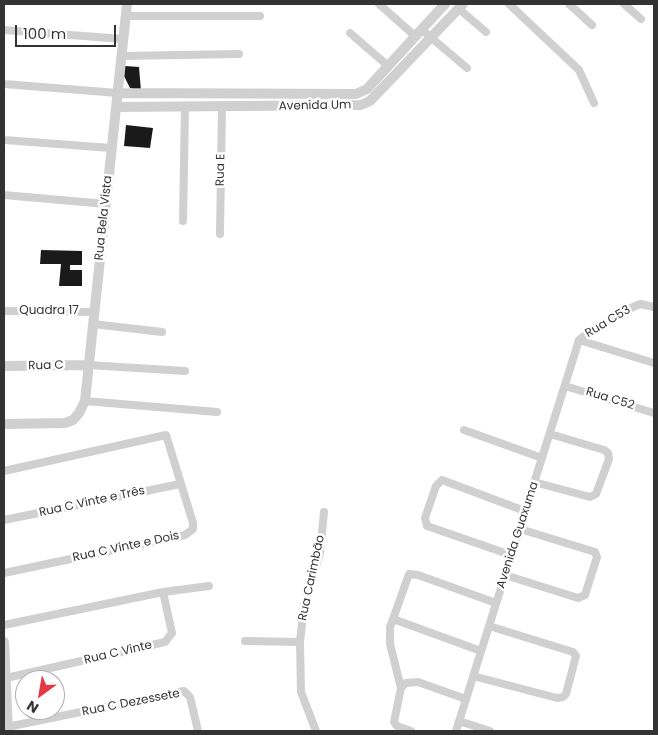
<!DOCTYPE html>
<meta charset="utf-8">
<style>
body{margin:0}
#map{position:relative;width:658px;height:735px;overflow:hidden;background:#fff;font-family:Poppins,sans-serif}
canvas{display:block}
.frame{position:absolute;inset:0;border:5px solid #333;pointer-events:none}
.north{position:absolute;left:15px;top:670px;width:50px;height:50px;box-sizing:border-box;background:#fff;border:1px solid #adadad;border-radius:50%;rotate:212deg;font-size:14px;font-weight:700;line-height:20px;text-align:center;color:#333}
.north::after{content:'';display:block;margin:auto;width:18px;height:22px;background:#e63946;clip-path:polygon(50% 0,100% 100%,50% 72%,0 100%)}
.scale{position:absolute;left:15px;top:25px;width:101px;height:22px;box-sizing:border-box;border:2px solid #333;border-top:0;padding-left:6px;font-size:15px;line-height:18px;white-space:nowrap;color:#333;-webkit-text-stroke:4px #fff;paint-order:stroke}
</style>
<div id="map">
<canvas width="658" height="735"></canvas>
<div class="frame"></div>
<div class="north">N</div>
<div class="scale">100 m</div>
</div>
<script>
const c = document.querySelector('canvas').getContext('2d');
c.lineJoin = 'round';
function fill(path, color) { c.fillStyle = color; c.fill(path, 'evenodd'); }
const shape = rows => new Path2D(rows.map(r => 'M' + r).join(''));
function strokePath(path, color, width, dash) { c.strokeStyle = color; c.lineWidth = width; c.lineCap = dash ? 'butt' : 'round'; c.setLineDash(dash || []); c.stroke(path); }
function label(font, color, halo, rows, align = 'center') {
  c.font = font + ' Poppins,sans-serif'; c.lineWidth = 5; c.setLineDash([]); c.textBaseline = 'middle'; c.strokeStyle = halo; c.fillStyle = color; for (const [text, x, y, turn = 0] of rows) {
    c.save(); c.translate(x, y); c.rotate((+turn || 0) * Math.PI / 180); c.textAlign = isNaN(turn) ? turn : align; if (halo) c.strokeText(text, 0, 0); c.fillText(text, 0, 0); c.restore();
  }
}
fill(shape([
 [125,66,139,67,141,91,130,88,124,76],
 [126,125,153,128,150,148,124,146],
 [41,250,82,251,82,265,70,265,70,270,82,270,82,286,59,286,61,264,40,264]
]), '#1a1a1a');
strokePath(shape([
 [379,4,415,36],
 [509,4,579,70,594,103],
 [569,4,592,25],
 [624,4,641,19],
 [459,9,486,32],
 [126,16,260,16],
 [421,29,467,68],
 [4,30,123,39],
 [350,33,387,65],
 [122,56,239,54],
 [4,84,118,93],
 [4,140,111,148],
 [4,195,106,204],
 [183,221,185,107],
 [220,234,222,107],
 [4,311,94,312],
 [93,324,162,332],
 [579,340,593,329,631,308,640,304,654,307],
 [579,340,654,363],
 [88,365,185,371],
 [565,386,654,413],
 [85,401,217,412],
 [464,430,542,458],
 [4,471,166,435,193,523,193,529,185,535,4,573],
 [534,482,590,497,596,494,609,459,608,453,604,450,550,434],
 [4,520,180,484],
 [511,555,427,526,425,518,436,486,442,480,525,511],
 [505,575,578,598,585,595,597,557,595,552,520,529],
 [163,592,209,586],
 [393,619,390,627,390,644,401,688],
 [4,625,163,592,172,633,165,642,6,678],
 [245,641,300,642],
 [481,651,393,619,409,574,418,575,496,603],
 [473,676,557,698,563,697,566,694,576,656,573,652,489,626],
 [459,721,490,731],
 [7,727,184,691,190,697,198,731],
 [316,731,301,692,300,642,304,605,320,553,324,512],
 [411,731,397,726,394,722,401,688,406,683,418,682,466,699],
 [456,731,579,340]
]), '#d0d0d0', 8);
strokePath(shape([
 [118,93,356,94,367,89,445,4],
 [117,107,361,105,370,101,463,4],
 [4,366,88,365],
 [4,424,65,423,73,420,79,413,85,401,127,4],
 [4,642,8,731]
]), '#d0d0d0', 10);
label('12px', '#333', '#fff', [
 ["Avenida Um",315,106,-1],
 ["Rua E",221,170,-89],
 ["Rua Bela Vista",104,218,-84],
 ["Quadra 17",49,311],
 ["Rua C53",608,322,-31],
 ["Rua C",46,366,-1],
 ["Rua C52",610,399,17],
 ["Rua C Vinte e Três",92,502,-12],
 ["Avenida Guaxuma",518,535,-72],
 ["Rua C Vinte e Dois",126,547,-12],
 ["Rua Carimbão",312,578,-78],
 ["Rua C Vinte",118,653,-13],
 ["Rua C Dezessete",131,703,-11]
]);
</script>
